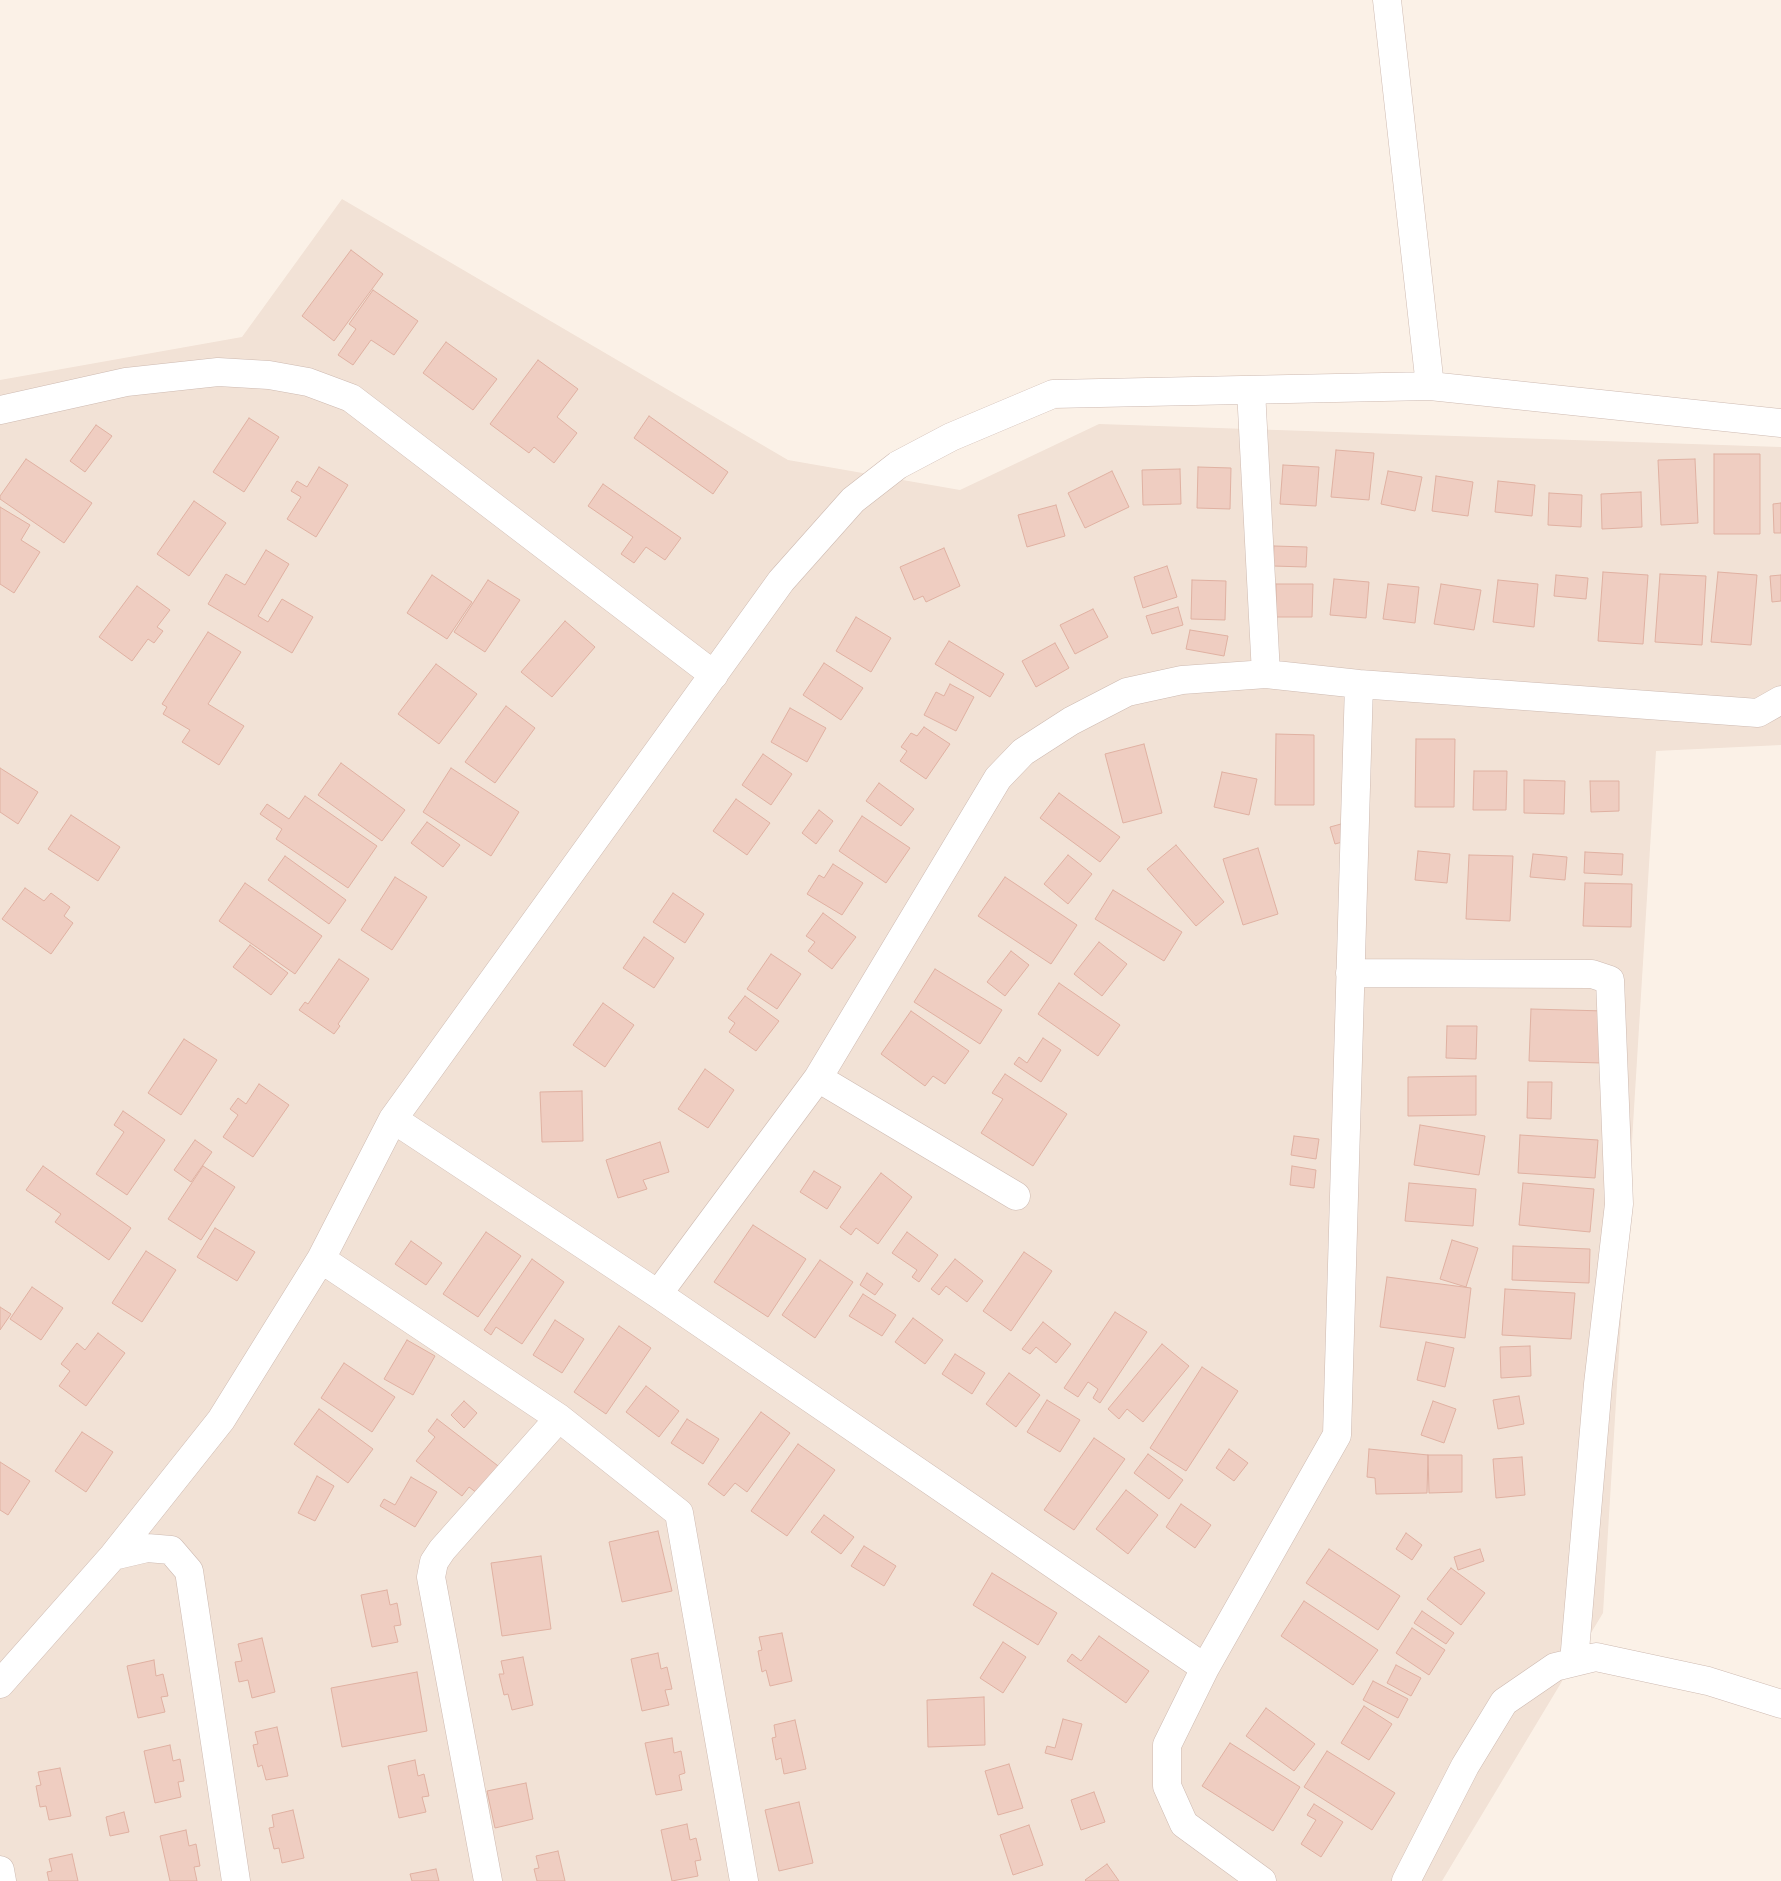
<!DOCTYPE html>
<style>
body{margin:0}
canvas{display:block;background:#fbf1e7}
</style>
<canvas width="1781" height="1881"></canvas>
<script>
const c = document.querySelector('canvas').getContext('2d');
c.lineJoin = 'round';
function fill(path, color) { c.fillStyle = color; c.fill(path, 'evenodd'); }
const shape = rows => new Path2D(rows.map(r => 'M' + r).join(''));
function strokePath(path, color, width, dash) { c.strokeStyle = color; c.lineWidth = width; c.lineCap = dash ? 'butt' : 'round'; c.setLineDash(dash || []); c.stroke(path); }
fill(shape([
 [342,199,788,460,960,490,1099,424,1781,447,1781,745,1656,751,1603,1613,1442,1881,0,1881,0,380,242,337]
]), '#f2e2d6');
const building = shape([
 [351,250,383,274,334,341,302,316,351,250],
 [373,290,418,321,394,355,371,340,353,365,338,355,356,329,349,324,373,290],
 [446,342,497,379,473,410,423,373,446,342],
 [538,360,578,389,557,417,577,433,554,463,534,447,529,453,490,424,538,360],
 [649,416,728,472,713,494,634,438,649,416],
 [249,418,279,437,244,492,213,472,249,418],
 [96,425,112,436,85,472,70,461,96,425],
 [1336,450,1374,453,1369,500,1331,497,1336,450],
 [1714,454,1760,454,1760,534,1714,534,1714,454],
 [26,459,92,503,64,543,0,499,0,496,26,459],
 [1695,459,1698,523,1661,525,1658,460,1695,459],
 [1283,465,1319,467,1316,506,1280,504,1283,465],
 [319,467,348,485,316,537,287,519,301,497,291,491,297,481,307,487,319,467],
 [1198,467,1231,468,1230,509,1197,508,1198,467],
 [1180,469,1181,504,1143,505,1142,470,1180,469],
 [1112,471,1129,507,1085,528,1068,493,1112,471],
 [1388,471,1422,477,1415,511,1381,504,1388,471],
 [1436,476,1473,482,1468,516,1432,511,1436,476],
 [1498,481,1535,485,1532,516,1495,512,1498,481],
 [603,484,681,538,665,560,646,547,634,563,621,554,633,537,588,506,603,484],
 [1641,492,1642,527,1602,529,1601,494,1641,492],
 [1549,493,1582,495,1581,527,1548,525,1549,493],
 [194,501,226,523,189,576,157,554,194,501],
 [1781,503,1781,533,1774,533,1773,504,1781,503],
 [1056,505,1065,536,1027,547,1018,515,1056,505],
 [0,507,30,525,21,540,40,552,14,593,0,584,0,507],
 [1274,546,1307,547,1306,567,1273,566,1274,546],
 [944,548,960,586,926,602,923,596,914,600,900,567,944,548],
 [266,550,289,564,258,616,268,622,282,599,313,617,292,653,208,604,226,574,245,585,266,550],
 [1167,566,1177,597,1143,608,1134,577,1167,566],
 [1603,572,1648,575,1643,644,1598,641,1603,572],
 [1718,572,1757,575,1751,645,1711,642,1718,572],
 [1660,574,1706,576,1702,645,1655,642,1660,574],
 [432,575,472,602,447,639,407,613,432,575],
 [1556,575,1588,578,1586,599,1554,596,1556,575],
 [1781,575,1781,601,1772,602,1770,576,1781,575],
 [1334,579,1369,582,1366,618,1330,615,1334,579],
 [488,580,520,600,485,652,454,632,488,580],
 [1192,580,1226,581,1225,620,1191,619,1192,580],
 [1498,580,1538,584,1534,627,1493,622,1498,580],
 [1276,584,1313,584,1312,617,1276,617,1276,584],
 [1388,584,1419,587,1415,623,1383,619,1388,584],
 [1441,584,1481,590,1474,630,1434,624,1441,584],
 [137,586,170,610,157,627,163,631,154,643,148,639,132,661,99,637,137,586],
 [1178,607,1183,625,1152,634,1146,616,1178,607],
 [1093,609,1108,637,1075,654,1060,625,1093,609],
 [856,617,891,638,871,672,836,651,856,617],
 [565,621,595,647,552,697,521,672,565,621],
 [1190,630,1228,636,1224,656,1186,649,1190,630],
 [208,632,241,652,208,704,244,726,219,765,182,742,190,730,163,714,167,707,162,704,208,632],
 [949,641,1004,674,990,697,935,664,949,641],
 [1055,643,1069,668,1036,687,1022,661,1055,643],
 [824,663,863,688,841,720,803,695,824,663],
 [436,664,477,694,439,744,398,714,436,664],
 [950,684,974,697,956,731,924,715,936,692,944,696,950,684],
 [506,706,535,728,495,783,465,762,506,706],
 [790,708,826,728,807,762,771,742,790,708],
 [924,727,950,744,926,779,900,761,907,751,901,747,911,733,917,736,924,727],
 [1276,734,1314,735,1314,805,1275,805,1276,734],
 [1416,739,1455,739,1454,807,1415,807,1416,739],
 [1144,744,1162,813,1123,823,1105,754,1144,744],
 [763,754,792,774,771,805,742,785,763,754],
 [341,763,405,810,382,841,318,795,341,763],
 [0,768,38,792,18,824,0,812,0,768],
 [451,768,519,812,491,856,423,812,451,768],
 [1474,771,1507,771,1506,810,1473,810,1474,771],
 [1222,772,1257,779,1249,815,1214,807,1222,772],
 [1524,780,1565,781,1564,814,1524,813,1524,780],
 [1590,781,1619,781,1619,811,1591,812,1590,781],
 [879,783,914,809,901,826,866,801,879,783],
 [1059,793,1120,837,1100,862,1040,818,1059,793],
 [305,796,377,846,348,888,276,839,282,829,260,814,267,804,289,819,305,796],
 [736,799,770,823,747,855,713,831,736,799],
 [819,810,833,821,816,844,802,833,819,810],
 [71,815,120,847,98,881,48,849,71,815],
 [862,816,910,848,886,883,839,851,862,816],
 [427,822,460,845,443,867,411,843,427,822],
 [1341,824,1346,841,1335,844,1330,827,1341,824],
 [1176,845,1224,902,1196,926,1147,869,1176,845],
 [1258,848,1278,914,1243,925,1223,859,1258,848],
 [1418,851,1450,854,1447,883,1415,880,1418,851],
 [1585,852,1623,854,1622,875,1584,873,1585,852],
 [1533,854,1567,857,1565,880,1530,877,1533,854],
 [1068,855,1092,874,1068,904,1044,884,1068,855],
 [1469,855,1513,856,1510,921,1466,919,1469,855],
 [285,856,346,900,329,924,268,880,285,856],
 [833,864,863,883,842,915,807,894,819,875,824,878,833,864],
 [395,877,427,897,392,950,361,930,395,877],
 [1005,877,1077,925,1051,964,978,916,1005,877],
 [245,883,322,936,295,974,219,921,245,883],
 [1585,883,1632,884,1631,927,1583,926,1585,883],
 [25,888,44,901,51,893,70,907,64,916,73,923,51,954,2,919,25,888],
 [1113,890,1182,932,1164,961,1095,919,1113,890],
 [673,893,704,914,685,943,653,922,673,893],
 [823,913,856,937,832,969,808,951,815,942,806,936,823,913],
 [644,937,674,958,654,988,623,968,644,937],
 [1099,942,1127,964,1102,996,1074,974,1099,942],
 [250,945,288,973,271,995,233,967,250,945],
 [1011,951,1029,965,1005,996,987,982,1011,951],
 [771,954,801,974,777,1009,747,989,771,954],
 [339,959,369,979,338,1024,340,1026,334,1034,299,1010,305,1002,308,1004,339,959],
 [935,969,1002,1010,980,1044,914,1002,935,969],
 [1059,983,1120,1025,1098,1056,1038,1014,1059,983],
 [745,996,779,1021,756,1051,729,1032,735,1023,728,1018,745,996],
 [603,1003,634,1025,605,1067,573,1045,603,1003],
 [1531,1009,1605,1011,1602,1063,1529,1061,1531,1009],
 [911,1011,969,1051,945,1084,933,1076,925,1086,881,1054,911,1011],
 [1447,1026,1477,1026,1476,1059,1446,1058,1447,1026],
 [1043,1038,1061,1050,1041,1082,1014,1064,1019,1057,1027,1063,1043,1038],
 [184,1039,217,1060,181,1115,148,1093,184,1039],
 [705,1069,734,1090,708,1128,678,1109,705,1069],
 [1005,1074,1067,1114,1033,1166,981,1133,1003,1099,992,1093,1005,1074],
 [1476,1076,1476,1115,1408,1116,1408,1077,1476,1076],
 [1528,1082,1552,1082,1551,1119,1527,1118,1528,1082],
 [259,1084,289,1105,253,1157,223,1137,238,1115,230,1109,238,1098,246,1104,259,1084],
 [582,1091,583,1141,542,1142,540,1092,582,1091],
 [123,1111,165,1140,127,1195,96,1174,124,1132,114,1125,123,1111],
 [1420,1125,1485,1136,1479,1175,1414,1165,1420,1125],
 [1520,1135,1598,1140,1595,1178,1518,1173,1520,1135],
 [1294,1136,1319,1139,1316,1159,1291,1155,1294,1136],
 [195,1140,212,1152,191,1182,174,1170,195,1140],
 [660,1142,669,1172,643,1180,647,1189,618,1198,606,1160,660,1142],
 [43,1166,131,1228,109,1260,55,1222,61,1214,26,1190,43,1166],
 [203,1166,235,1187,201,1240,168,1219,203,1166],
 [1292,1166,1316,1170,1314,1188,1290,1185,1292,1166],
 [814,1171,841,1187,827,1209,800,1192,814,1171],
 [881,1173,912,1197,878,1244,856,1228,851,1235,840,1227,881,1173],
 [1409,1183,1476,1189,1473,1226,1405,1221,1409,1183],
 [1523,1183,1594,1189,1590,1232,1519,1225,1523,1183],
 [753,1225,806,1259,768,1317,714,1282,753,1225],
 [215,1228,255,1252,237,1281,197,1257,215,1228],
 [486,1232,521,1256,478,1317,443,1294,486,1232],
 [907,1232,938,1255,919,1282,912,1277,917,1270,892,1253,907,1232],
 [1452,1240,1478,1248,1466,1287,1440,1279,1452,1240],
 [411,1241,442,1263,426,1285,395,1264,411,1241],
 [1513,1246,1590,1249,1589,1283,1512,1280,1513,1246],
 [146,1251,176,1270,142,1322,112,1303,146,1251],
 [1024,1252,1052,1271,1011,1331,983,1311,1024,1252],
 [532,1259,564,1282,522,1344,496,1327,491,1335,484,1330,532,1259],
 [955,1259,983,1281,967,1302,946,1286,939,1295,931,1289,955,1259],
 [820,1260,853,1282,815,1338,782,1315,820,1260],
 [867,1273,883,1284,875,1295,860,1285,867,1273],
 [1387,1277,1471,1288,1465,1338,1380,1327,1387,1277],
 [32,1287,63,1308,41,1340,10,1319,32,1287],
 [1505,1289,1575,1293,1571,1339,1502,1335,1505,1289],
 [863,1294,896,1315,882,1336,849,1316,863,1294],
 [0,1307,11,1314,0,1330,0,1307],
 [1115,1312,1147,1332,1100,1403,1093,1398,1098,1389,1088,1382,1078,1397,1064,1388,1115,1312],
 [913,1318,943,1340,925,1364,895,1342,913,1318],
 [555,1320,584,1339,562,1373,533,1355,555,1320],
 [1043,1322,1071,1344,1056,1363,1036,1347,1030,1354,1022,1349,1043,1322],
 [619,1326,651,1348,606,1414,574,1392,619,1326],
 [98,1333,125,1353,86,1406,59,1386,70,1371,61,1364,77,1343,85,1350,98,1333],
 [407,1340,435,1356,413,1395,384,1379,407,1340],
 [1426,1342,1454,1348,1445,1387,1417,1380,1426,1342],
 [1162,1344,1189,1366,1143,1422,1127,1409,1119,1419,1108,1409,1162,1344],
 [1530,1346,1531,1376,1501,1378,1500,1347,1530,1346],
 [955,1354,985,1373,972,1394,942,1374,955,1354],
 [344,1363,395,1397,372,1432,321,1398,344,1363],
 [1202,1367,1238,1391,1186,1471,1150,1448,1202,1367],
 [1009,1373,1040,1395,1016,1427,986,1404,1009,1373],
 [646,1386,679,1411,659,1437,626,1412,646,1386],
 [1519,1396,1524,1424,1498,1429,1493,1400,1519,1396],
 [1047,1400,1080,1420,1060,1452,1027,1432,1047,1400],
 [464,1401,477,1413,464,1428,451,1415,464,1401],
 [1433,1401,1456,1409,1444,1443,1421,1435,1433,1401],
 [319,1409,373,1449,348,1483,294,1444,319,1409],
 [761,1412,790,1433,747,1492,735,1483,724,1496,708,1484,761,1412],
 [437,1419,506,1472,485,1499,469,1487,462,1496,416,1461,435,1437,428,1431,437,1419],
 [687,1419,719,1439,703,1464,671,1443,687,1419],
 [82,1432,113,1452,86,1492,55,1471,82,1432],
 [1094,1438,1125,1459,1074,1530,1044,1510,1094,1438],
 [798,1444,835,1470,787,1536,751,1511,798,1444],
 [1229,1449,1248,1463,1234,1481,1216,1468,1229,1449],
 [1369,1449,1428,1455,1427,1493,1376,1494,1375,1478,1367,1477,1369,1449],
 [1148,1454,1183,1480,1169,1499,1134,1473,1148,1454],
 [1428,1455,1462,1455,1462,1492,1429,1493,1428,1455],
 [1522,1457,1525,1495,1496,1498,1493,1459,1522,1457],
 [0,1462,30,1481,8,1515,0,1510,0,1462],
 [317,1476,334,1486,315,1521,298,1513,317,1476],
 [411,1477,437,1492,415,1527,380,1506,384,1499,395,1505,411,1477],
 [1126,1490,1158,1515,1128,1554,1096,1529,1126,1490],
 [1181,1504,1211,1525,1195,1548,1166,1527,1181,1504],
 [824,1515,854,1537,841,1554,811,1532,824,1515],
 [658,1531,672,1591,622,1602,609,1542,658,1531],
 [1406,1533,1422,1545,1412,1560,1396,1549,1406,1533],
 [864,1546,896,1566,884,1586,851,1566,864,1546],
 [1329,1549,1400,1596,1378,1630,1306,1583,1329,1549],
 [1480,1549,1484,1561,1458,1570,1454,1557,1480,1549],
 [541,1556,551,1629,502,1636,491,1563,541,1556],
 [1451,1568,1485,1593,1461,1625,1427,1599,1451,1568],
 [992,1573,1057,1613,1038,1645,973,1605,992,1573],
 [387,1590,390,1605,397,1603,401,1625,394,1626,398,1642,372,1647,361,1595,387,1590],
 [1304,1601,1378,1650,1353,1685,1281,1636,1304,1601],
 [1422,1611,1454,1633,1446,1644,1414,1623,1422,1611],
 [1412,1628,1445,1650,1429,1675,1396,1653,1412,1628],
 [782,1633,792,1681,770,1686,766,1670,762,1672,758,1651,762,1650,759,1637,782,1633],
 [1099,1636,1149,1671,1126,1703,1067,1661,1072,1654,1081,1661,1099,1636],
 [262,1638,275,1692,252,1698,248,1680,239,1682,235,1662,242,1661,238,1644,262,1638],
 [1003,1642,1026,1657,1003,1693,980,1678,1003,1642],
 [658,1653,661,1669,667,1667,672,1689,665,1690,669,1705,642,1711,631,1659,658,1653],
 [523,1657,533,1705,512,1710,508,1694,504,1695,499,1674,504,1674,501,1661,523,1657],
 [154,1660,156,1676,163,1674,168,1696,161,1697,165,1712,138,1718,127,1666,154,1660],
 [1396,1665,1421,1678,1411,1696,1387,1683,1396,1665],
 [417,1672,427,1731,342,1747,331,1688,417,1672],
 [1373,1681,1408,1699,1398,1718,1363,1700,1373,1681],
 [984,1697,985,1745,928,1747,927,1700,984,1697],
 [1364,1706,1392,1724,1369,1760,1341,1743,1364,1706],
 [1266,1708,1315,1744,1294,1771,1246,1736,1266,1708],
 [1063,1719,1082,1724,1072,1760,1045,1753,1047,1746,1055,1748,1063,1719],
 [795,1720,806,1769,784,1774,781,1758,776,1760,772,1738,776,1737,774,1725,795,1720],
 [277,1727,288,1776,266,1780,262,1765,258,1767,253,1745,258,1744,255,1732,277,1727],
 [672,1738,674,1753,681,1751,685,1773,679,1775,682,1790,656,1795,645,1743,672,1738],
 [1230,1743,1300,1787,1273,1831,1202,1786,1230,1743],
 [170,1745,173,1761,180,1759,184,1781,178,1782,181,1797,155,1803,144,1751,170,1745],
 [1327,1751,1395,1793,1372,1830,1304,1787,1327,1751],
 [415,1760,418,1776,424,1774,429,1796,422,1797,426,1812,399,1818,388,1766,415,1760],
 [1009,1764,1023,1808,998,1815,985,1771,1009,1764],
 [60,1768,71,1816,49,1820,46,1806,40,1807,36,1786,41,1785,38,1772,60,1768],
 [526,1783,533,1819,495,1828,487,1791,526,1783],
 [1094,1792,1105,1822,1081,1830,1071,1800,1094,1792],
 [799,1802,813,1863,779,1871,765,1810,799,1802],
 [1314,1804,1343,1822,1321,1857,1301,1844,1316,1820,1307,1815,1314,1804],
 [293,1810,304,1858,282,1863,279,1848,274,1849,269,1828,274,1827,272,1815,293,1810],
 [124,1812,129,1832,110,1836,106,1817,124,1812],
 [687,1824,690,1840,696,1838,701,1860,695,1861,698,1876,672,1881,661,1830,687,1824],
 [1029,1825,1043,1865,1013,1875,1000,1835,1029,1825],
 [186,1830,189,1846,196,1844,200,1866,194,1867,197,1881,170,1881,160,1836,186,1830],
 [558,1851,565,1881,537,1881,534,1869,539,1868,536,1856,558,1851],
 [72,1854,78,1881,49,1881,47,1872,52,1871,49,1859,72,1854],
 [1107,1864,1119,1881,1086,1881,1085,1880,1107,1864],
 [436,1869,439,1881,412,1881,410,1874,436,1869]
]);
fill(building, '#efcdc1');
strokePath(building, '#e0b1a2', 1);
const street = shape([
 [1387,0,1430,386],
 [1251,390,1266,674],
 [0,410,126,382,218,372,269,375,308,382,351,398,714,675],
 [1350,973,1592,974,1610,980,1619,1204,1598,1384,1574,1662],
 [818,1078,1016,1196],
 [393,1119,658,1294,1205,1668,1167,1745,1167,1786,1184,1824,1262,1881],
 [321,1259,559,1418,679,1513,744,1881],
 [658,1294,818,1078,998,778,1023,752,1071,721,1127,692,1182,680,1266,674,1359,684,1758,713,1781,700],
 [113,1556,147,1548,171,1550,189,1571,236,1881],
 [1205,1668,1337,1435,1359,684],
 [0,1684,113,1556,221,1420,321,1259,393,1119,781,581,853,500,898,465,951,437,1053,394,1430,386,1781,423],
 [0,1870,2,1881],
 [488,1881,431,1577,434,1562,442,1550,559,1418],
 [1406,1881,1465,1766,1504,1702,1555,1667,1596,1657,1708,1681,1781,1704]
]);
strokePath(street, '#cebab1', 29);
strokePath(street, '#fff', 28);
</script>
